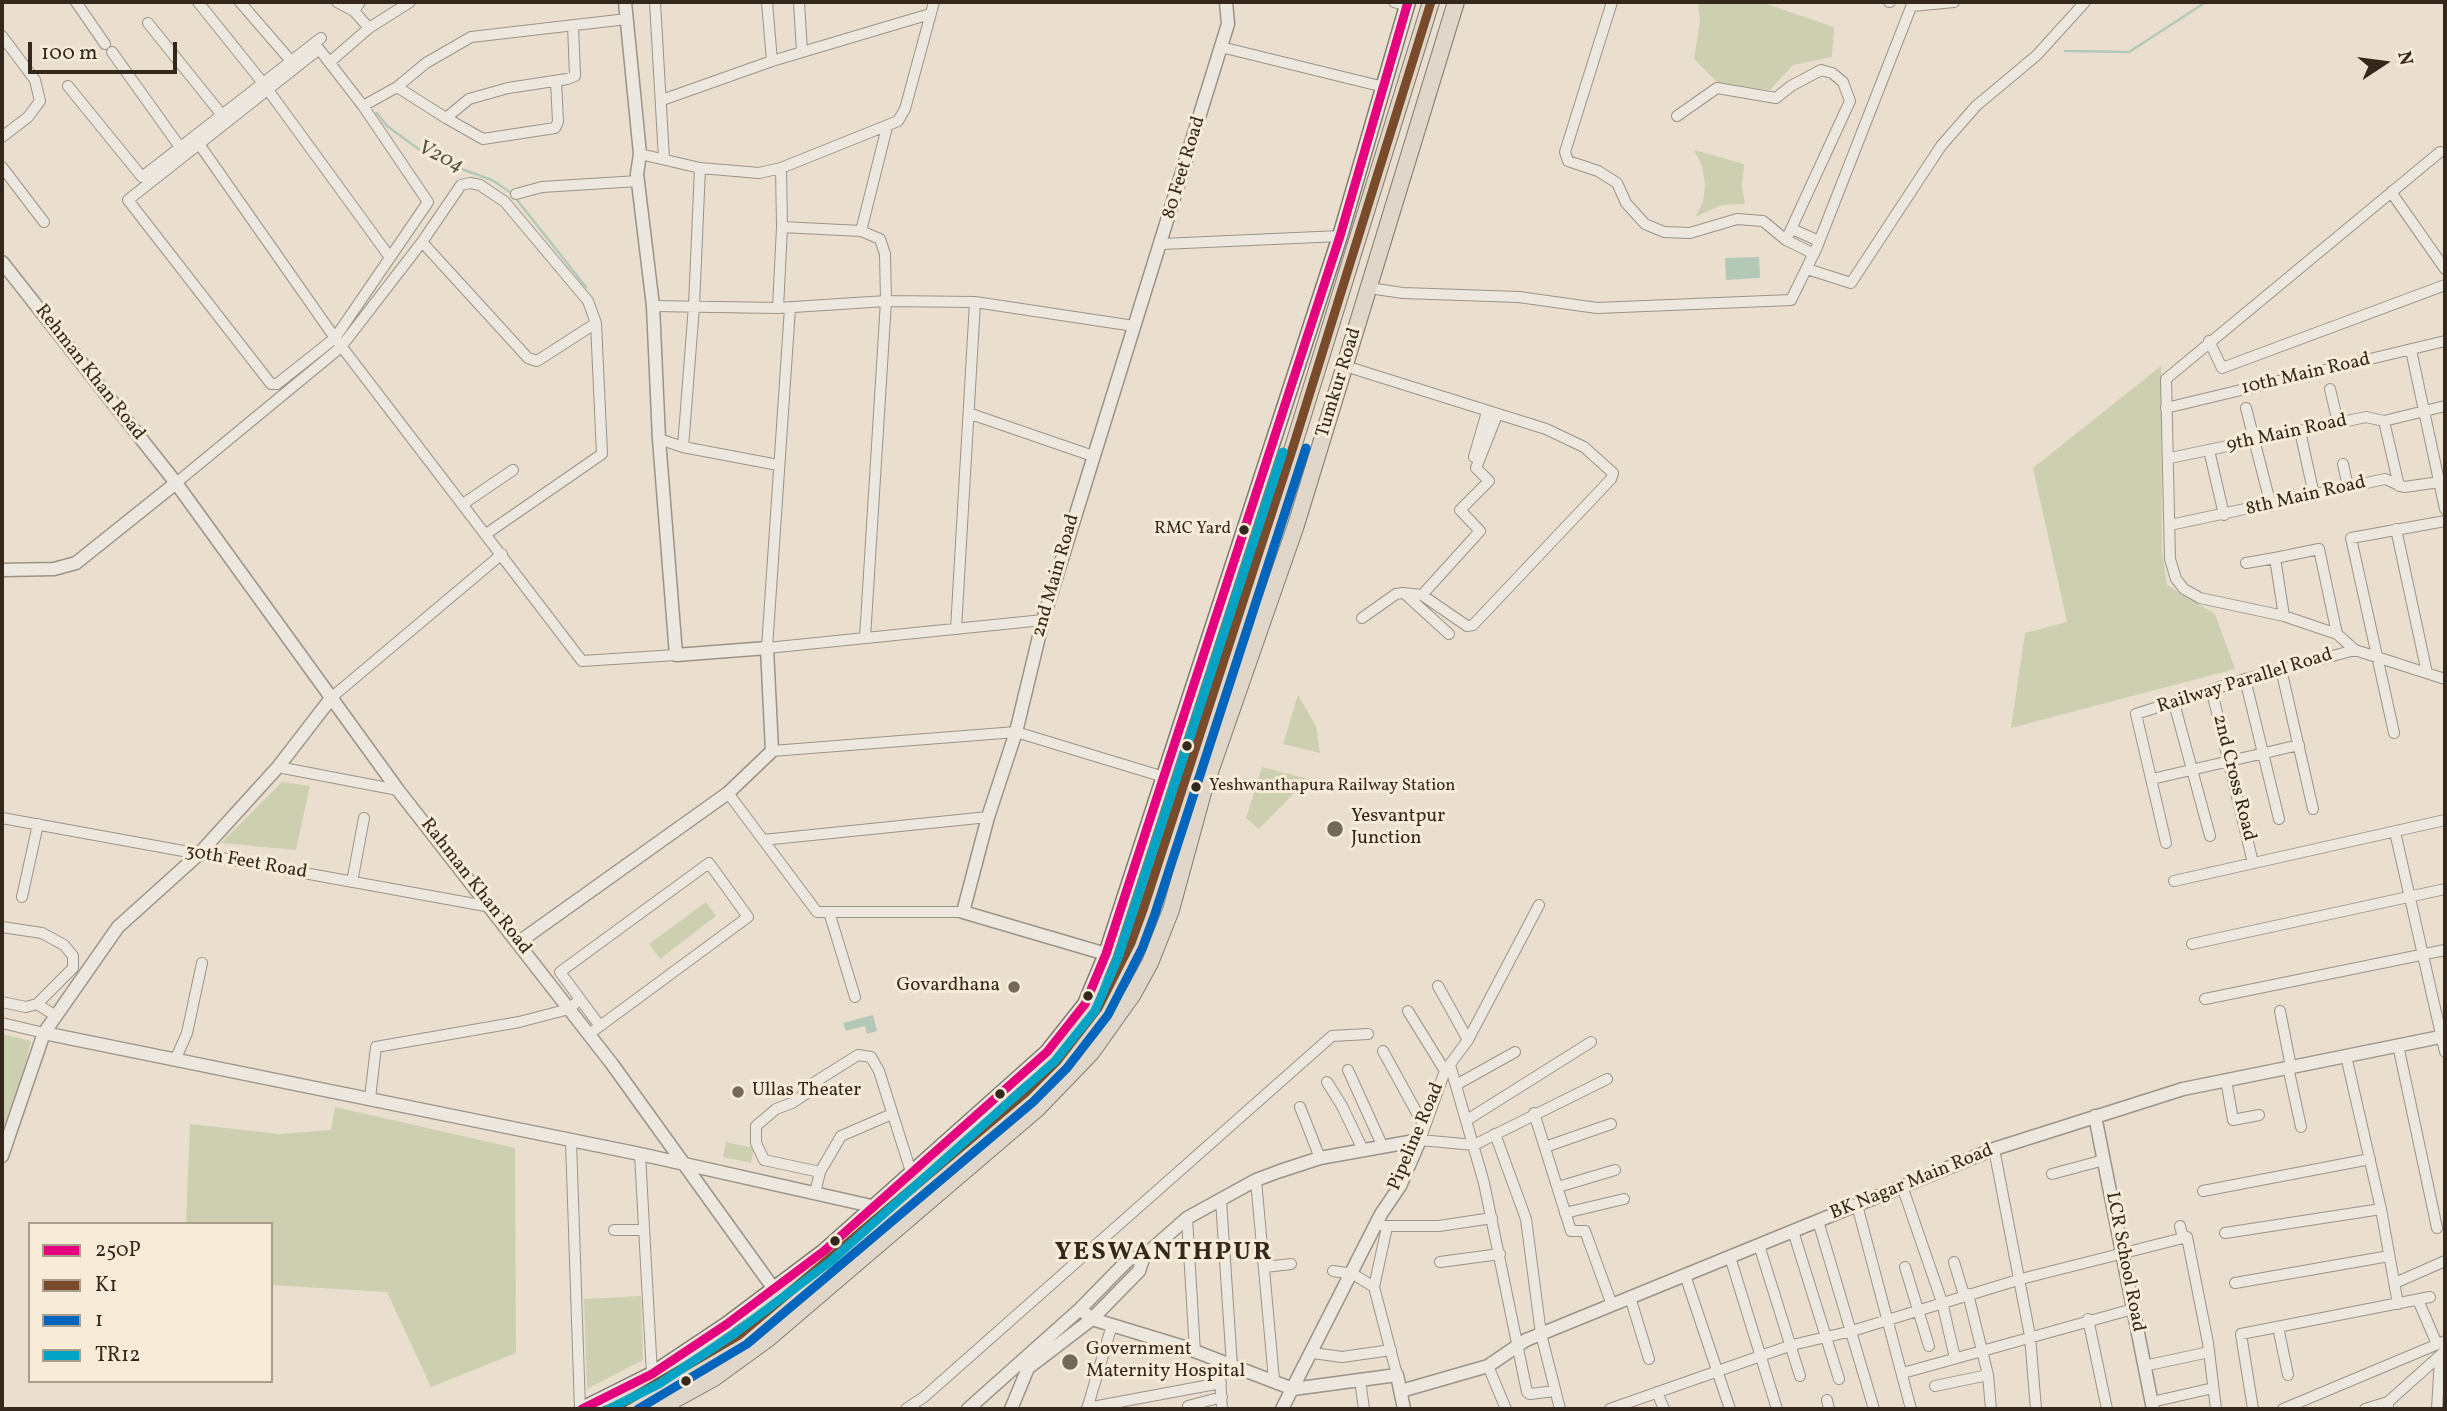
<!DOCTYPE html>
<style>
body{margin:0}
#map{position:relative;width:2447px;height:1411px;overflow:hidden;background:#eadfce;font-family:Vollkorn,serif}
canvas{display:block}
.frame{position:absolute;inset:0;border:4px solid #33281b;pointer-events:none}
.legend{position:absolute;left:28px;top:1222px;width:245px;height:161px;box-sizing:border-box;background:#f8ecd8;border:2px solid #a99e8c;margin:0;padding:9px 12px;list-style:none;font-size:21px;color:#33281b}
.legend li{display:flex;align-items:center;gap:14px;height:35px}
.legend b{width:35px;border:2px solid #a99e8c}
.north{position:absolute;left:2349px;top:28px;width:70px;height:70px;-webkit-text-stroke:5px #f8ecd8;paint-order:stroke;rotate:77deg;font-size:19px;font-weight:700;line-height:28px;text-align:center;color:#33281b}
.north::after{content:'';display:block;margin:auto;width:24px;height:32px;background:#33281b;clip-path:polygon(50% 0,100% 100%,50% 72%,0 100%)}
.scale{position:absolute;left:28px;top:42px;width:149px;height:32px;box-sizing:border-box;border:4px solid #33281b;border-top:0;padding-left:9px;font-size:21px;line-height:24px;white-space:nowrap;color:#33281b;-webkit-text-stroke:5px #f8ecd8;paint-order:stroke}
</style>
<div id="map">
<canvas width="2447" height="1411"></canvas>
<div class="frame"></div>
<ul class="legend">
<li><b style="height:9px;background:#e5007d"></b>250P</li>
<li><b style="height:9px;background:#7a4b2a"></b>K1</li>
<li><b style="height:9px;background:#0065bd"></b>1</li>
<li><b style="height:9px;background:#03a3c5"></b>TR12</li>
</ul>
<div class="north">N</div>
<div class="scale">100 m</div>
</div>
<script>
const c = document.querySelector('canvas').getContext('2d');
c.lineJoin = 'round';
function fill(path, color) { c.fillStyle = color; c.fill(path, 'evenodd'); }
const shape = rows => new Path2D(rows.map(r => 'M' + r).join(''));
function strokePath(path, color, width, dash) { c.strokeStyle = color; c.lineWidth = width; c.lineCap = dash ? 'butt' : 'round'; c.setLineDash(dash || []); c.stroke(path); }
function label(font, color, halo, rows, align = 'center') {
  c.font = font + ' Vollkorn,serif'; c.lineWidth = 6; c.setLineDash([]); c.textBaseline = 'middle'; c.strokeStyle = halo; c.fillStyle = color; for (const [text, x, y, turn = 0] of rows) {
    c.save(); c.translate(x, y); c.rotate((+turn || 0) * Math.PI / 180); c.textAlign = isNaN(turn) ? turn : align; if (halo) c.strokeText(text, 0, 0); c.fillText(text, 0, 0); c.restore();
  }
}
fill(shape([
 [1698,2,1761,2,1834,27,1832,57,1793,65,1770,90,1718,83,1694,59,1700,21],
 [1694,150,1744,164,1742,186,1745,204,1722,205,1695,217,1703,202,1705,184,1702,166],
 [2161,366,2162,552,2167,585,2215,614,2235,669,2011,728,2025,633,2067,622,2033,468],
 [1298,695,1316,726,1320,753,1283,744],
 [1262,767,1308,779,1259,829,1246,818],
 [282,782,310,786,296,850,221,843],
 [706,902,716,916,660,959,649,944],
 [2,1034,31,1041,15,1108,2,1141],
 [335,1107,515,1148,516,1353,431,1387,387,1292,271,1285,271,1224,186,1224,190,1124,279,1134,331,1130],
 [726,1142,754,1148,751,1163,723,1157],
 [641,1296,643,1360,587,1389,584,1299]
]), '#cdd0b0');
fill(shape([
 [1759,257,1760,278,1726,280,1725,258],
 [873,1015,877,1031,867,1034,865,1026,846,1031,843,1023]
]), '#b4c8b8');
strokePath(shape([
 [313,2,315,3],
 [2065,51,2129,52,2206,2],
 [377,113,387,126,431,158,492,180,510,192],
 [517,200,586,287]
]), '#b4c8b8', 2.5);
const minor = shape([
 [76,2,105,44],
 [198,2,263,83],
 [240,2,291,61],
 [337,2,354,11],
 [360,2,354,11,369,28],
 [655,2,664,159],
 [767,2,772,61],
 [799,2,802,52],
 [1394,2,1407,6],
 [1612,2,1565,152,1568,161,1598,171,1617,183,1626,203,1645,224,1664,232,1690,233,1737,219,1763,221,1786,240,1814,254],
 [1889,2,1890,2],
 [1912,6,1954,2],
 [148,23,222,115],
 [2,36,35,80,40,101,28,117,2,137],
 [1221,47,1384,87],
 [319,49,363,106,428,202,335,338,199,144,319,49],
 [112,52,180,147],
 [331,61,369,28,410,2],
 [68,86,142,177,321,38],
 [397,87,446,118,469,99,508,88,567,79,575,76,573,25],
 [268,90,389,256],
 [662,100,772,61,930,14],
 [363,106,397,87,426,63,471,37,627,19],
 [1677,116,1717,88,1776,98,1791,86,1821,70,1832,73,1843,82,1850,101,1786,240],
 [446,118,483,139,555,128,558,122,556,81],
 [199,144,128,200,271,384,277,384,335,338,582,661,676,655],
 [640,154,700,168,759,173,781,168,898,121,905,109,934,2],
 [2,167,44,222],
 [2391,192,2445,269],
 [516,194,542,187,638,181],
 [782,227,861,231,880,239,885,254,886,301,865,638],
 [1792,229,1819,241],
 [861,231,887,127],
 [422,242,528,358,537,361,596,323],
 [1162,244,1340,236],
 [1807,269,1851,283,1941,146,1976,106,2037,55,2085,2],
 [1369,288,1403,293,1519,297,1597,308,1791,300,1817,247,1913,2],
 [653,306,778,308,886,301,975,302,1134,326],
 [778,308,782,227,781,168],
 [790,308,767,648,1043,620],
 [2209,341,2222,368,2445,285],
 [2411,350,2445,509],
 [1345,366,1546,429,1584,447,1613,473,1611,479,1473,625,1467,626,1422,595,1403,593,1396,594,1362,618],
 [2330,389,2338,423],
 [2166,408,2445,341],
 [2246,408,2271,506],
 [971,414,1093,456],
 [2384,421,2399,486],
 [2300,431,2314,495],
 [659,439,683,447,778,465],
 [683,447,694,306,700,168],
 [2209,450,2224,515],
 [1474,457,1487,412],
 [2170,458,2366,417,2384,421,2445,406],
 [2343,464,2348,487],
 [176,483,341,347,422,242,461,185,470,183,480,185,505,202,588,301,596,323,602,454,486,534],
 [463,504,513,470],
 [2170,525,2385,479,2404,487,2440,482],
 [2396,529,2427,673],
 [2246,563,2275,558],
 [1404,593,1449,634],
 [1422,595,1480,531,1460,510,1489,481,1476,468,1497,415],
 [2284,616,2275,558,2319,549,2337,634],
 [956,629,975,302],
 [2355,650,2337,634,2284,616,2200,598,2184,589,2176,579,2170,559,2166,379,2440,152],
 [2355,650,2445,679],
 [2281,669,2313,809],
 [2245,679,2279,819],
 [2212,692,2253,863],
 [332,697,502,554],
 [2174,703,2210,836],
 [2394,733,2351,538,2445,521],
 [772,751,1016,732,1164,777],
 [278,767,398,790],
 [2152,779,2299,745],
 [728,793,817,912,963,912],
 [2,818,491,907],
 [2395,832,2445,1052],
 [763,840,988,817],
 [2166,843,2136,714,2245,679,2355,650],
 [2174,881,2445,820],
 [352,882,364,818],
 [22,897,38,824],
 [1539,905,1468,1040,1445,1071,1420,1140,1474,1145,1607,1079],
 [829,912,855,997],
 [2,927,42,933,64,945,73,956,73,968,37,1004,26,1007,2,1002],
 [2192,944,2445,889],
 [1438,986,1468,1040],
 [2205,999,2445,950],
 [37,1004,56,1016],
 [1408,1011,1445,1071],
 [2280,1011,2291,1067],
 [2,1023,44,1033],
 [589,1034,600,1026,560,972,709,863,748,917,600,1026],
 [2398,1045,2437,1228],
 [1383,1051,1423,1124],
 [2346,1056,2381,1209,2398,1304],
 [176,1058,187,1033,202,963],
 [1450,1065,1484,1183,1527,1392,1530,1394,1555,1391],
 [2288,1067,2301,1127],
 [1348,1070,1382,1145],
 [2226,1080,2233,1120,2259,1115],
 [1327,1082,1342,1106,1363,1150],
 [1456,1085,1515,1052],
 [370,1098,376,1047,519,1022,569,1009,580,999],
 [1300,1107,1320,1158],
 [1534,1113,1571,1231,1585,1231,1612,1305],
 [1467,1120,1591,1042],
 [1495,1134,1526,1219,1541,1334,1560,1409],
 [571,1141,580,1409],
 [1545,1147,1611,1124],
 [1994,1149,2030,1336,2036,1409],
 [640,1154,652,1374],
 [820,1172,764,1160,756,1143,756,1126,776,1109,792,1103,807,1093,815,1082,858,1055,871,1057,879,1071,912,1175],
 [2052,1174,2104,1160],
 [1256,1180,1274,1380],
 [1902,1186,1942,1302,1955,1358],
 [1558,1187,1615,1170],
 [2203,1191,2370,1159],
 [815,1193,820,1172,841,1136,892,1114],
 [1221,1200,1232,1366],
 [1857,1205,1911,1409],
 [1565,1213,1624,1199],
 [1187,1218,1195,1352],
 [1818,1221,1874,1409],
 [1383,1226,1439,1226,1492,1218],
 [2180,1226,2183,1238],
 [1387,1227,1374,1287,1397,1375],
 [614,1230,644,1230],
 [1793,1231,1839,1379],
 [2225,1233,2381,1209],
 [1759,1245,1800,1376],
 [1730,1257,1777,1409],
 [1440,1262,1500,1254],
 [1954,1262,1964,1295],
 [1265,1267,1291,1264],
 [1905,1267,1929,1346],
 [1333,1271,1353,1274,1374,1287],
 [1685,1275,1730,1409],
 [2235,1283,2389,1256],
 [2395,1283,2445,1261],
 [1968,1294,1988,1375,1991,1409],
 [1630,1297,1649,1359],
 [2418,1300,2437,1344],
 [2088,1319,2107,1409],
 [2278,1327,2288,1375],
 [1313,1353,1342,1357,1391,1350],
 [1219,1363,1222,1409],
 [1488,1366,1506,1409],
 [2144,1366,2209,1352],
 [1903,1373,2133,1309],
 [1360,1380,1364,1409],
 [1935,1386,1988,1375],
 [1657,1392,1664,1409],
 [1827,1400,1829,1409],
 [2152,1402,2213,1388],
 [1188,1406,1222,1397],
 [1087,1408,1221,1383],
 [906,1409,924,1397,1332,1036,1368,1034],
 [1087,1409,1112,1325],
 [1610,1409,1792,1345,1852,1331,2021,1279,2187,1237,2208,1343,2216,1409],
 [2253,1409,2241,1334,2430,1297],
 [2283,1409,2445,1341],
 [2365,1409,2388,1402],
 [2388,1409,2388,1402,2445,1351],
 [2437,1409,2440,1358]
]);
const tertiary = shape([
 [2,262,176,483,398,790,612,1064,779,1296],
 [2,570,54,569,76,563,176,483],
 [519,942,728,793,772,751,767,648,676,655,659,439,653,306,637,174,640,154,625,2],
 [1106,954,963,912,988,817,1016,732,1043,620,1228,24,1226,2],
 [44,1033,640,1154,876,1207],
 [2095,1116,2153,1409],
 [2,1156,44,1033,118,927,199,854,278,767,332,697],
 [1080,1309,1092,1319,1184,1347,1293,1389,1397,1375,1404,1409],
 [1401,1391,1488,1366,1526,1340,1994,1149,2183,1089,2445,1036],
 [968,1409,1080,1309,1129,1259,1144,1256,1187,1218,1256,1180,1280,1171,1320,1158,1420,1140],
 [1011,1409,1028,1368,1092,1319,1139,1271,1144,1256],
 [1282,1409,1381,1214,1400,1186,1420,1140]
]);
const secondary = shape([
 [582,1409,652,1374,727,1324,824,1251,1047,1052,1085,1004,1106,954,1340,236,1408,2]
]);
const trunk = shape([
 [613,1409,672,1377,739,1335,1025,1093,1057,1061,1098,1008,1131,943,1143,910,1294,444,1431,2],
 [658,1409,714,1378,769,1338,1037,1109,1091,1053,1133,994,1150,963,1171,910,1204,789,1296,525,1456,2]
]);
strokePath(minor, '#9b9388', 12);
strokePath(tertiary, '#9b9388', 15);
strokePath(secondary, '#817a70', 17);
strokePath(trunk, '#817a70', 18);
strokePath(minor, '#ede8df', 10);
strokePath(tertiary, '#ede8df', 12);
strokePath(secondary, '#ede8df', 14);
strokePath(trunk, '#e0d7ca', 16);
strokePath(shape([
 [582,1409,652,1374,727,1324,824,1251,1047,1052,1085,1004,1106,954,1340,236,1408,2]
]), '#e5007d', 9);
strokePath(shape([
 [613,1409,739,1335,1025,1093,1057,1061,1098,1008,1131,943,1143,910,1294,444,1431,2]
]), '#7a4b2a', 9);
strokePath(shape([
 [638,1409,747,1344,1033,1102,1067,1068,1108,1015,1142,949,1155,914,1306,448]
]), '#0065bd', 9);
strokePath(shape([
 [609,1409,659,1384,734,1334,831,1261,1055,1061,1095,1011,1118,958,1283,452]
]), '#03a3c5', 9);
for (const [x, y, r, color] of [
 [1244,530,6,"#33281b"],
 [1187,746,6,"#33281b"],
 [1196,787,6,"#33281b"],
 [1335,829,9,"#73685a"],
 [1014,987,7,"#73685a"],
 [1088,996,6,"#33281b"],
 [738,1092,7,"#73685a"],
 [1000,1094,6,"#33281b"],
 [835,1241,6,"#33281b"],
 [1070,1362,9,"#73685a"],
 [686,1381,6,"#33281b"]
]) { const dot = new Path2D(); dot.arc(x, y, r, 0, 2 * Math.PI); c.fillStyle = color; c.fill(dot); strokePath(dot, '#f8ecd8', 2.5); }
label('17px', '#33281b', '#f8ecd8', [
 ["RMC Yard",1231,530],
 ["Yeshwanthapura Railway Station",1209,787,"left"]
], 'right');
label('19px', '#33281b', '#f8ecd8', [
 ["80 Feet Road",1185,168,-73],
 ["Rehman Khan Road",89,373,52],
 ["10th Main Road",2306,375,-13],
 ["Tumkur Road",1340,383,-73],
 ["9th Main Road",2287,434,-12],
 ["8th Main Road",2306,497,-13],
 ["2nd Main Road",1057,576,-74],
 ["Railway Parallel Road",2245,682,-17],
 ["2nd Cross Road",2233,778,76],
 ["30th Feet Road",246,863,10],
 ["Rahman Khan Road",475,887,52],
 ["Pipeline Road",1417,1137,-67],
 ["BK Nagar Main Road",1912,1183,-22],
 ["LCR School Road",2124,1262,79]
]);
label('19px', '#33281b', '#f8ecd8', [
 ["Yesvantpur",1351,818],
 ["Junction",1351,840],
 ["Govardhana",1000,987,"right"],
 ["Ullas Theater",752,1092],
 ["Government",1086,1351],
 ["Maternity Hospital",1086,1373]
], 'left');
label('italic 21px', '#535547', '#f8ecd8', [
 ["V204",440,158,26]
]);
c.letterSpacing = '2px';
label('bold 26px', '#33281b', '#f8ecd8', [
 ["YESWANTHPUR",1164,1254]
]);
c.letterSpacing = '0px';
</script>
